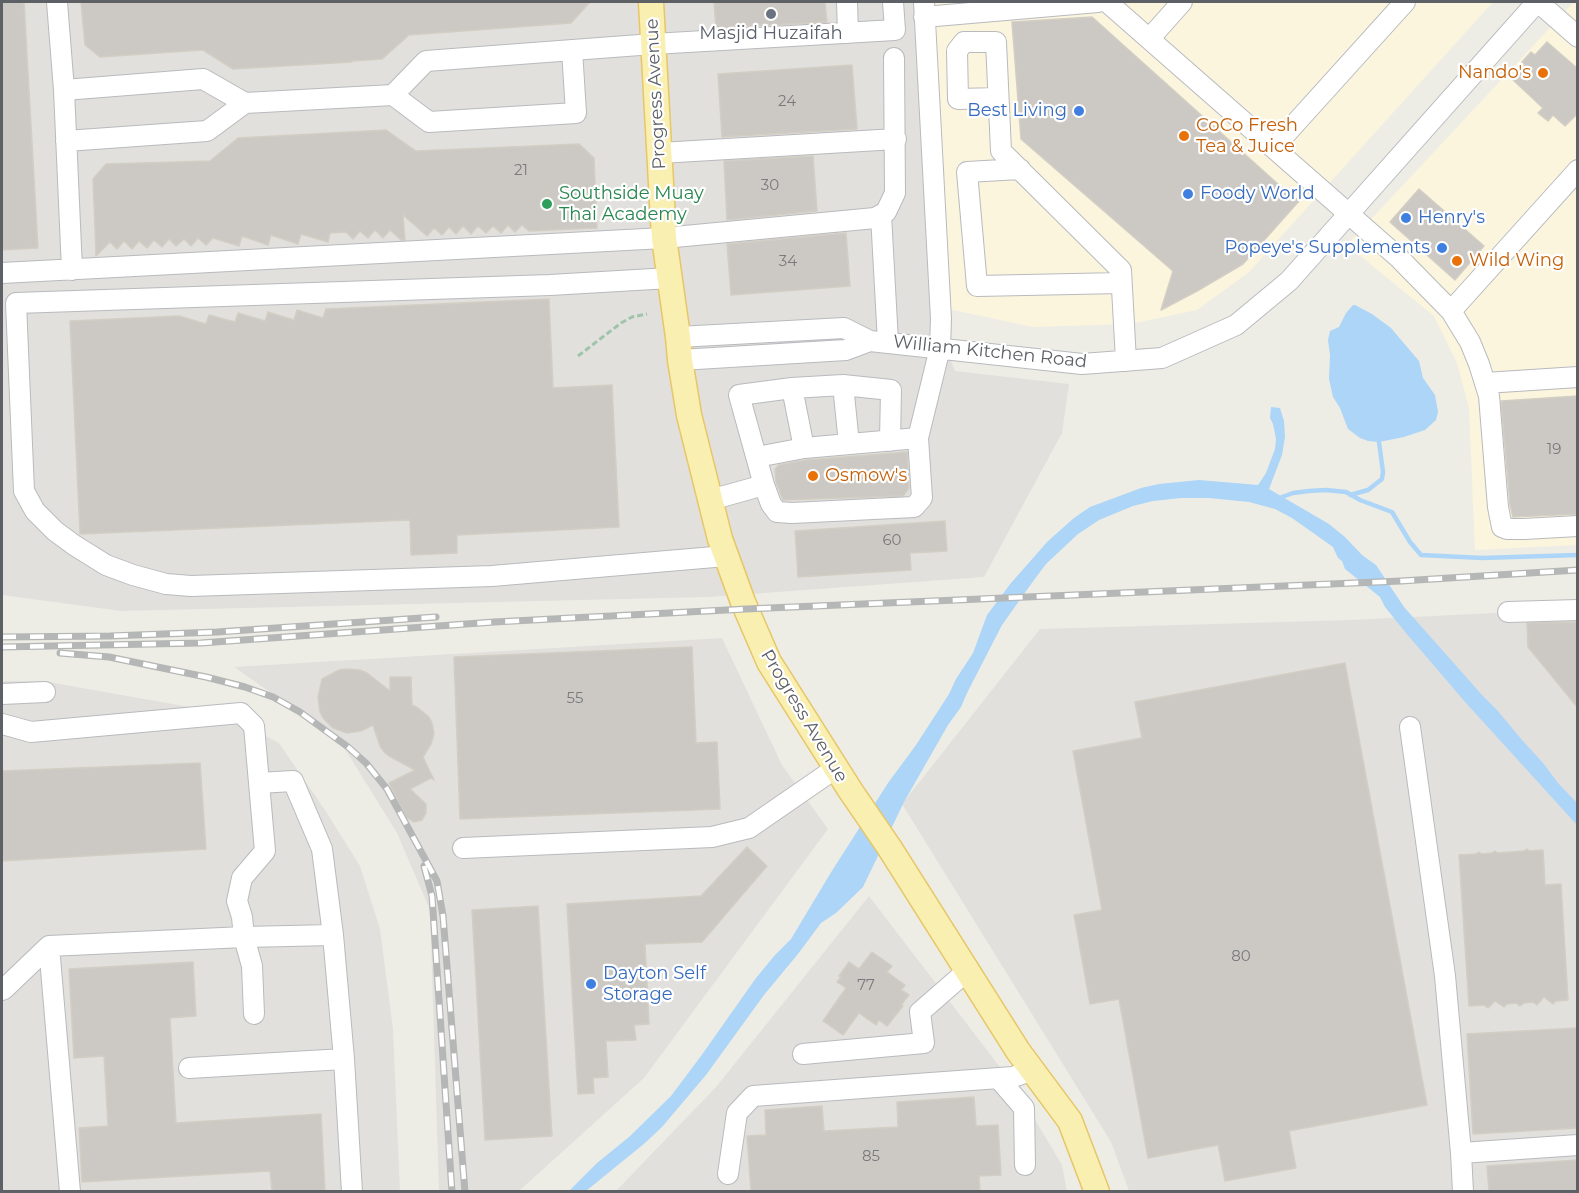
<!DOCTYPE html>
<style>
body{margin:0}
#map{position:relative;width:1579px;height:1193px;overflow:hidden;background:#eeede5;font-family:Montserrat,sans-serif}
canvas{display:block}
.frame{position:absolute;inset:0;border:3px solid #5d6065;pointer-events:none}
</style>
<div id="map">
<canvas width="1579" height="1193"></canvas>
<div class="frame"></div>
</div>
<script>
const c = document.querySelector('canvas').getContext('2d');
c.lineJoin = 'round';
function fill(path, color) { c.fillStyle = color; c.fill(path, 'evenodd'); }
const shape = rows => new Path2D(rows.map(r => 'M' + r).join(''));
function strokePath(path, color, width, dash) { c.strokeStyle = color; c.lineWidth = width; c.lineCap = dash ? 'butt' : 'round'; c.setLineDash(dash || []); c.stroke(path); }
function label(font, color, halo, rows, align = 'center') {
  c.font = font + ' Montserrat,sans-serif'; c.lineWidth = 4.5; c.setLineDash([]); c.textBaseline = 'middle'; c.strokeStyle = halo; c.fillStyle = color; for (const [text, x, y, turn = 0] of rows) {
    c.save(); c.translate(x, y); c.rotate((+turn || 0) * Math.PI / 180); c.textAlign = isNaN(turn) ? turn : align; if (halo) c.strokeText(text, 0, 0); c.fillText(text, 0, 0); c.restore();
  }
}
fill(shape([
 [915,2,1493,2,1249,272,1197,310,1130,324,1033,327,930,305],
 [1574,2,1577,2,1577,545,1475,550,1469,408,1457,363,1434,316,1347,245]
]), '#fbf5de');
fill(shape([
 [2,2,915,2,930,305,955,371,1069,384,1062,433,984,577,709,597,121,611,2,595],
 [1577,609,1577,1191,1129,1191,1111,1142,902,804,1040,629,1350,620],
 [722,638,782,765,828,829,644,1078,519,1191,439,1191,430,910,397,833,340,741,234,667],
 [2,681,43,681,223,713,279,743,325,810,360,866,380,929,393,1029,400,1191,2,1192],
 [869,896,1016,1088,1062,1165,1067,1191,615,1192,716,1087]
]), '#e2e0dd');
fill(shape([
 [1353,305,1355,305,1372,314,1391,328,1419,361,1423,378,1435,395,1438,412,1436,420,1425,430,1404,437,1379,442,1368,441,1360,438,1348,429,1340,408,1333,397,1329,379,1330,355,1328,340,1330,331,1339,327,1346,313],
 [1271,407,1280,408,1284,421,1285,437,1282,455,1269,489,1329,524,1345,537,1362,555,1376,565,1404,607,1482,695,1497,710,1522,740,1543,763,1558,783,1577,803,1577,825,1466,703,1406,633,1385,607,1380,597,1345,569,1342,561,1338,558,1333,547,1292,518,1275,509,1249,502,1209,498,1181,498,1153,501,1133,506,1099,520,1078,534,1046,564,1034,580,1002,625,967,693,961,707,948,725,904,802,863,887,836,913,821,923,798,954,764,995,706,1075,662,1127,645,1143,586,1191,568,1192,597,1163,629,1137,671,1096,701,1056,756,978,775,955,791,939,830,874,888,783,916,745,949,694,956,679,973,653,987,615,1011,583,1048,541,1074,518,1090,507,1141,488,1159,484,1199,480,1258,485,1266,473,1275,449,1276,439,1273,424,1270,418]
]), '#acd5f8');
strokePath(shape([
 [1350,495,1368,490,1382,479,1383,472,1379,442],
 [1282,497,1293,493,1309,491,1326,490,1346,492,1360,500,1392,512,1410,542,1421,555,1482,558,1578,555]
]), '#acd5f8', 4.5);
const building = shape([
 [2,2,24,2,38,248,2,250,2,2],
 [81,2,590,2,571,23,409,35,382,59,352,61,352,62,233,69,203,50,100,57,85,45,81,2],
 [714,2,825,2,827,22,716,28,714,2],
 [1092,17,1279,185,1299,201,1243,264,1197,291,1161,310,1173,271,1021,139,1012,22,1092,17],
 [1547,42,1578,69,1578,113,1565,126,1553,115,1548,121,1538,113,1543,108,1512,79,1525,65,1522,62,1531,52,1535,55,1547,42],
 [852,65,857,129,722,137,718,74,852,65],
 [386,130,416,151,579,144,594,158,597,228,529,231,522,225,515,232,508,225,501,233,493,226,486,233,478,226,471,234,463,226,456,234,449,227,442,235,434,228,427,236,403,215,405,240,401,240,390,230,383,238,375,230,368,238,360,231,353,239,346,232,330,233,328,242,301,234,298,244,271,235,268,245,242,236,239,246,213,238,206,245,198,238,191,246,184,239,176,246,169,239,162,247,154,240,147,248,139,241,132,249,124,241,117,249,110,242,96,256,93,179,106,164,210,161,238,138,386,130],
 [813,156,817,211,727,220,724,161,813,156],
 [1419,189,1484,246,1455,280,1390,222,1419,189],
 [846,233,850,286,731,295,727,244,846,233],
 [549,299,553,388,612,385,619,527,457,535,457,553,411,555,410,520,80,534,70,321,179,316,206,324,209,315,235,322,238,313,265,321,268,312,294,320,297,310,323,318,326,309,549,299],
 [1578,396,1578,514,1513,517,1510,505,1501,401,1578,396],
 [907,452,909,488,903,496,783,500,776,482,775,469,779,465,806,460,907,452],
 [945,521,947,551,910,553,911,570,798,577,795,531,945,521],
 [1578,622,1578,708,1528,647,1527,623,1578,622],
 [692,647,696,743,717,742,720,809,460,819,454,657,692,647],
 [1345,663,1427,1105,1289,1131,1296,1168,1225,1181,1218,1145,1148,1158,1119,999,1090,1004,1074,915,1102,910,1073,751,1142,738,1135,702,1345,663],
 [346,669,360,670,367,673,390,691,390,677,411,677,412,705,418,708,429,717,432,723,434,734,431,744,423,757,434,780,431,778,410,789,426,804,426,813,422,820,414,822,406,817,389,783,415,770,389,756,384,752,380,746,373,725,361,731,347,733,333,728,323,718,320,712,318,697,322,679,339,670,346,669],
 [200,763,206,849,2,861,2,771,200,763],
 [747,847,767,866,702,942,645,944,649,1024,634,1025,636,1040,606,1041,608,1077,593,1078,594,1093,578,1094,567,904,701,896,747,847],
 [1527,849,1529,851,1543,850,1545,885,1561,884,1568,1000,1556,1001,1553,1004,1544,997,1537,1005,1533,1002,1524,1003,1520,1006,1516,1003,1507,1004,1504,1007,1495,1001,1488,1008,1484,1005,1469,1006,1459,855,1476,854,1479,852,1481,854,1492,853,1495,851,1497,853,1524,851,1527,849],
 [538,906,552,1136,485,1140,472,910,538,906],
 [872,952,892,966,887,972,905,985,901,990,909,995,901,1005,903,1006,887,1026,879,1020,876,1025,859,1013,843,1035,823,1021,846,988,837,982,841,977,839,976,849,962,859,969,872,952],
 [193,962,196,1016,170,1018,176,1123,321,1114,325,1191,272,1191,270,1171,82,1182,79,1128,108,1126,104,1056,74,1058,69,969,193,962],
 [1578,1028,1578,1128,1473,1134,1467,1034,1578,1028],
 [974,1097,976,1126,998,1125,1001,1175,979,1176,980,1191,751,1191,747,1136,766,1135,765,1110,822,1106,824,1131,898,1127,897,1102,974,1097],
 [1578,1160,1578,1191,1489,1191,1487,1166,1578,1160]
]);
fill(building, '#ccc9c4');
strokePath(building, '#d3cec4', 1.5);
const minor = shape([
 [57,2,64,90],
 [847,2,848,33],
 [1107,2,1399,258,1451,311,1470,342,1479,364,1489,396,1498,507,1502,527,1507,529,1524,529,1578,526],
 [1538,2,1578,37],
 [924,17,1098,2],
 [1150,38,1182,2],
 [393,95,429,122,576,113,572,50],
 [998,98,958,99,957,51,964,42,996,42,1001,151,1121,270,1126,361],
 [66,141,207,131,245,103],
 [1274,147,1405,2],
 [660,153,896,139],
 [1020,169,967,172,977,286,1121,283],
 [881,215,888,342],
 [72,270,64,90,203,79,245,103,393,95,426,61,653,44,895,30,893,2],
 [2,273,664,238,875,218,886,212,895,193,894,58],
 [670,278,550,285,16,303,24,491,35,511,55,531,74,545,106,565,133,575,166,584,191,586,492,576,726,556],
 [1451,311,1578,170],
 [678,337,844,328,870,341,1082,364,1162,358,1236,325,1289,281,1537,2],
 [680,360,846,350,870,341],
 [1485,383,1578,377],
 [843,385,849,444],
 [792,388,804,448],
 [890,441,891,390,843,385,792,388,739,395,764,485,771,504,777,512,792,513,914,507,922,498,918,438],
 [757,457,804,448,918,438,940,348,941,319,924,2],
 [710,500,764,485],
 [1508,612,1578,610],
 [2,694,45,692],
 [2,724,31,732,241,713,254,726,259,783,265,851,242,878,237,901,242,917,244,937,333,935,322,849,293,781,259,783],
 [1410,727,1445,976,1461,1153,1463,1192],
 [463,848,712,837,749,828,836,768],
 [333,935,344,1059,352,1192],
 [49,946,70,1192],
 [2,990,4,989,49,946,244,937,252,966,254,1014],
 [803,1054,924,1043,920,1012,967,971],
 [189,1068,344,1059],
 [999,1079,1024,1108,1025,1165],
 [1461,1153,1578,1145],
 [728,1174,737,1113,753,1096,1013,1077,1033,1070]
]);
const major = shape([
 [651,2,664,238,678,337,680,360,689,415,720,539,743,602,769,662,850,790,889,847,1018,1051,1070,1121,1097,1192]
]);
strokePath(minor, '#b8babe', 22);
strokePath(major, '#e6c667', 27);
strokePath(shape([
 [578,356,621,323,632,317,647,314]
]), '#9ec4aa', 3, [6, 3]);
strokePath(minor, '#fff', 20);
strokePath(major, '#f9efb0', 24);
const rail = shape([
 [2,637,110,636,217,632,436,617],
 [2,647,201,643,494,622,746,609,1401,581,1578,570],
 [60,653,109,657,206,677,245,687,273,697,300,712,348,747,366,763,387,789,437,881,443,916,465,1192],
 [424,866,432,896,452,1192]
]);
strokePath(rail, '#b5b6b6', 7);
strokePath(rail, '#fff', 4.5, [14]);
for (const [x, y, r, color] of [
 [771,14,6,"#6b7280"],
 [1543,73,6,"#e8710a"],
 [1079,111,6,"#3f7fe0"],
 [1184,136,6,"#e8710a"],
 [1188,194,6,"#3f7fe0"],
 [547,204,6,"#2e9e5b"],
 [1406,218,6,"#3f7fe0"],
 [1442,248,6,"#3f7fe0"],
 [1457,261,6,"#e8710a"],
 [813,476,6,"#e8710a"],
 [591,984,6,"#3f7fe0"]
]) { const dot = new Path2D(); dot.arc(x, y, r, 0, 2 * Math.PI); c.fillStyle = color; c.fill(dot); strokePath(dot, '#fff', 2); }
label('15px', '#797a7d', null, [
 ["24",787,102],
 ["21",521,171],
 ["30",770,186],
 ["34",788,262],
 ["19",1554,450],
 ["60",892,541],
 ["55",575,699],
 ["80",1241,957],
 ["77",866,986],
 ["85",871,1157]
]);
label('18px', '#5b616d', '#fff', [
 ["Masjid Huzaifah",771,34]
]);
label('18px', '#c56008', '#fff', [
 ["Nando's",1531,73,"right"],
 ["CoCo Fresh",1196,126],
 ["Tea & Juice",1196,147],
 ["Wild Wing",1469,261],
 ["Osmow's",825,476]
], 'left');
label('18px', '#5d6065', '#fff', [
 ["Progress Avenue",656,94,-93],
 ["William Kitchen Road",990,352,6],
 ["Progress Avenue",804,716,59]
]);
label('18px', '#366cbe', '#fff', [
 ["Best Living",1067,111,"right"],
 ["Foody World",1200,194],
 ["Henry's",1418,218],
 ["Popeye's Supplements",1430,248,"right"],
 ["Dayton Self",603,974],
 ["Storage",603,995]
], 'left');
label('18px', '#27864d', '#fff', [
 ["Southside Muay",559,194],
 ["Thai Academy",559,215]
], 'left');
</script>
